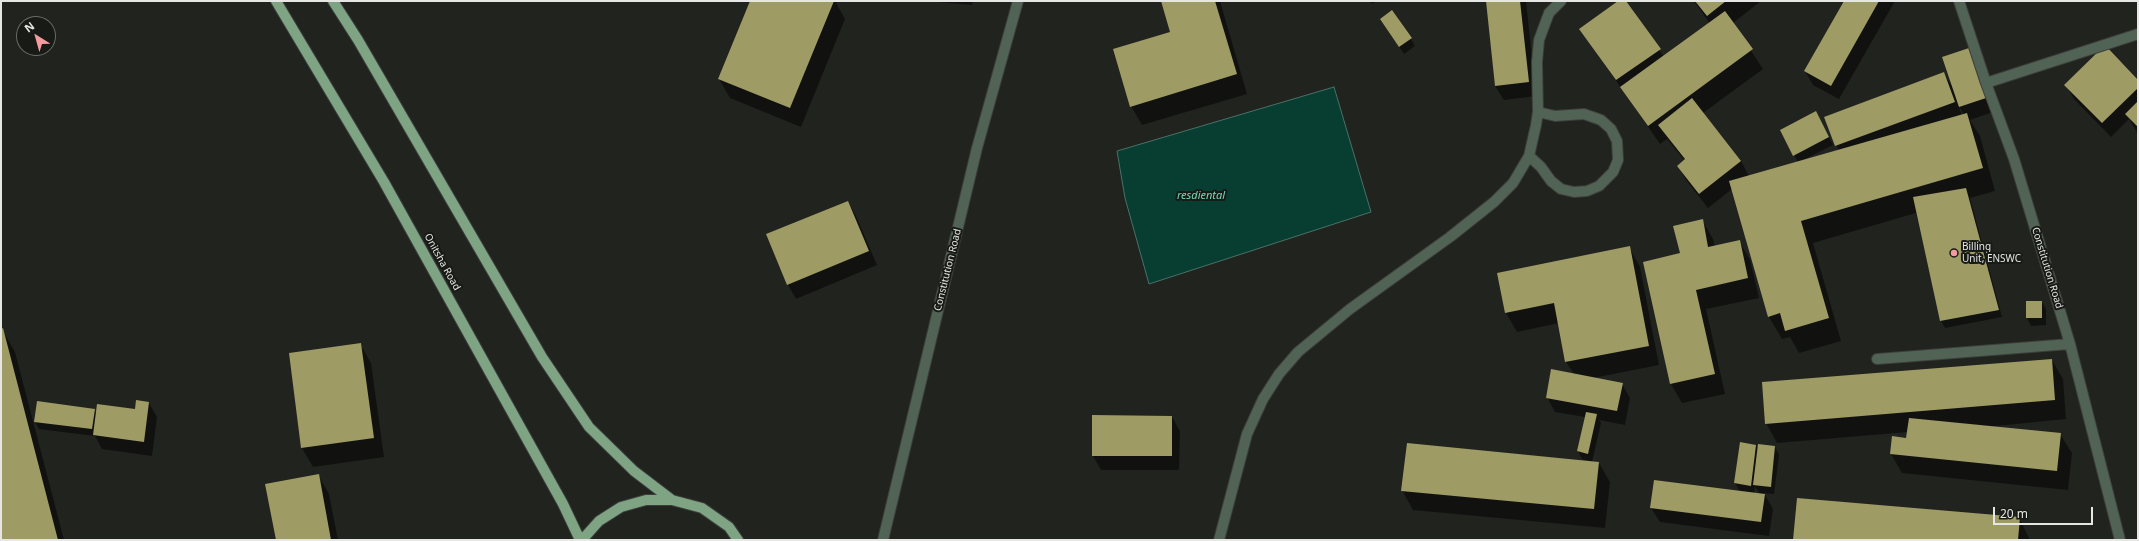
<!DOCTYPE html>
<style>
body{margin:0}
#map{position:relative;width:2139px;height:541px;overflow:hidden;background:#21231f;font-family:"Noto Sans",sans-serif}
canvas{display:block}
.frame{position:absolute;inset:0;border:2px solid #e6e7e5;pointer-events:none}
.north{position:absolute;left:16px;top:16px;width:40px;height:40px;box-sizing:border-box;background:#181a16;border:1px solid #6a6c69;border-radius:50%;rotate:323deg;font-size:11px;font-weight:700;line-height:16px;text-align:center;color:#e6e7e5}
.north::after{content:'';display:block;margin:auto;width:14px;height:18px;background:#f49b9f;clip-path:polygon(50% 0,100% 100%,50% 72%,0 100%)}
.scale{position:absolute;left:1993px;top:507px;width:100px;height:18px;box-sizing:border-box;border:2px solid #e6e7e5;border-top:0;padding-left:5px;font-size:12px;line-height:14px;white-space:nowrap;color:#e6e7e5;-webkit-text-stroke:3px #181a16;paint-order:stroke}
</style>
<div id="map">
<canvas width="2139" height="541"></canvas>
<div class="frame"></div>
<div class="north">N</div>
<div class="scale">20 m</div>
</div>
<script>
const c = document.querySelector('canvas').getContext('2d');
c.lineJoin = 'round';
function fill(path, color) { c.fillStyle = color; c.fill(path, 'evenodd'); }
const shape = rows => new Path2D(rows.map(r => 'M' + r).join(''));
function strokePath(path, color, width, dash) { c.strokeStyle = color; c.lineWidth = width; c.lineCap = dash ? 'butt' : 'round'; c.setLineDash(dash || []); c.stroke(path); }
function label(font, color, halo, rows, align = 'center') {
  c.font = font + ' "Noto Sans",sans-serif'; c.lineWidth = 4; c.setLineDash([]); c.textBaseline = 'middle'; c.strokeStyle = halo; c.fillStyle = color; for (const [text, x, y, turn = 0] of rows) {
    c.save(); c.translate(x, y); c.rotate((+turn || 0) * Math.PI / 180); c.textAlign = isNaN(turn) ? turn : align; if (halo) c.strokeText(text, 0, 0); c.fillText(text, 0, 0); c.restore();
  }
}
const water = shape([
 [1334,87,1371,212,1149,284,1125,198,1117,151,1334,87]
]);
fill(water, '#073e31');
strokePath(water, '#4a7167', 1);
fill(shape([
 [751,1,835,1,845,19,801,127,730,98,719,79],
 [927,1,973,1,972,5],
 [1162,1,1220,1,1247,94,1142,125,1131,106,1172,32],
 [1370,1,1376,1,1372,4],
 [1487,1,1526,1,1536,96,1504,100,1495,86],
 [1620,1,1625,1,1664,57,1710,24,1694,1,1761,1,1733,23,1763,69,1703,113,1741,161,1749,176,1798,162,1794,155,1820,120,1833,145,1803,160,1839,151,1826,118,1944,74,1954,89,1968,49,1976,63,1993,112,1970,120,1980,136,1995,191,1970,198,2002,317,1945,328,1941,321,1916,213,1813,243,1841,341,1799,353,1790,337,1782,339,1769,317,1732,189,1708,208,1686,180,1678,166,1685,161,1667,139,1660,144,1580,29],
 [1959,108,1960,108,1964,115,1962,115],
 [1845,1,1895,1,1839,99,1813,85,1805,71],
 [1385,26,1411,39,1415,46,1404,54],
 [2138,81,2138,134,2129,119,2111,137,2074,99,2066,85],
 [848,202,856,216,877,265,796,299,788,285,768,235],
 [1702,220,1713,239,1715,246,1739,241,1750,260,1759,298,1706,309,1725,394,1682,403,1671,384,1644,262,1681,254],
 [1629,247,1640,267,1659,365,1593,378,1622,384,1630,398,1625,425,1599,420,1601,423,1592,462,1599,463,1610,482,1605,528,1413,510,1402,490,1592,462,1582,459,1578,451,1585,417,1555,412,1547,397,1574,374,1566,362,1559,323,1517,332,1506,313],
 [2027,302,2042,302,2046,309,2046,325,2031,326,2027,318],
 [2,329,15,352,64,540,1,540],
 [360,344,371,363,384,457,313,467,302,448,290,353],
 [2052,360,2063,379,2066,419,1986,427,2060,434,2072,453,2068,490,1902,473,1891,454,1907,439,1908,432,1777,443,1766,423],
 [37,402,94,410,97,414,135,410,149,403,157,417,152,456,102,449,95,436,39,429,35,422],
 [1172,417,1180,431,1179,470,1101,470,1093,456],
 [1756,445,1758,449,1775,447,1779,455,1774,494,1764,493,1773,509,1769,536,1660,522,1651,508,1740,492,1735,483],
 [1755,487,1760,494,1754,494],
 [318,475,329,494,338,540,277,540],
 [2019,518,2030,540,1794,540]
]), '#0007');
fill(shape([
 [750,1,834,1,790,108,718,79],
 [1161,1,1215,1,1237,74,1130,107,1113,49,1170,32],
 [1486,1,1520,1,1529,82,1495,86],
 [1618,1,1626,1,1661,49,1616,80,1579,29],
 [1695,1,1726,1,1707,16],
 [1844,1,1879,1,1831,86,1804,71],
 [1392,10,1412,38,1399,47,1380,19],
 [1725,11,1753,49,1648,126,1620,87],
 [2105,45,2138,80,2138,88,2102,123,2064,85],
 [1969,48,1986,98,1959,107,1942,57],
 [1944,72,1955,102,1835,146,1824,117],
 [1692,98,1741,161,1699,194,1677,166,1685,159,1658,125],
 [2138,101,2138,127,2125,114],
 [1816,111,1829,137,1793,156,1780,130],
 [1967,113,1983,168,1801,221,1829,318,1785,331,1780,313,1768,317,1729,181],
 [1966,188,1999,310,1940,321,1913,197],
 [848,201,869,251,787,285,766,234],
 [1703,219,1708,247,1740,240,1748,278,1696,290,1715,374,1670,384,1643,262,1680,253,1673,226],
 [1630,246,1649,346,1565,362,1554,303,1505,313,1497,273],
 [2026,301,2042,301,2042,318,2026,318],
 [3,328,58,540,1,540,1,329],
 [361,343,374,438,301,448,289,353],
 [2052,359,2055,400,1765,424,1762,382],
 [1551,369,1623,383,1617,411,1546,398],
 [136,400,149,402,144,442,93,435,97,404,135,409],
 [37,401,95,409,92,429,34,422],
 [1586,412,1597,414,1588,454,1577,451],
 [1092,415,1172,416,1172,456,1092,456],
 [1909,418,2061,433,2057,471,1890,454,1892,436,1906,438],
 [1740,442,1756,445,1751,486,1734,483],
 [1407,443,1599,462,1594,509,1401,491],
 [1758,444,1775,446,1771,487,1753,485],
 [319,474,331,540,276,540,265,484],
 [1654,480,1765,494,1761,522,1650,508],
 [1797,498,2020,517,2018,540,1793,540]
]), '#9f9b65');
const minor = shape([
 [1959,1,1986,83,2014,159,2070,344,2120,540],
 [1986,83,2138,34],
 [1529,156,1541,167,1551,181,1561,189,1574,192,1587,191,1599,186,1613,172,1618,160,1617,141,1611,129,1601,120,1584,114,1555,116,1538,112],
 [1877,359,2070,344],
 [883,540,977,148,1018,1],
 [1219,540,1247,434,1263,399,1279,374,1298,352,1350,309,1450,237,1494,202,1513,183,1529,156,1536,125,1538,112,1537,62,1539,40,1549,13,1561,1]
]);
const major = shape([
 [276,1,384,182,563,504,580,540],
 [333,1,358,40,542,357,589,427,634,471,672,500],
 [582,540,599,521,621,507,646,500,672,500,702,508,729,527,738,540]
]);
strokePath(minor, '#3d3e3b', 12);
strokePath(major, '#3d3e3b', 12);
strokePath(minor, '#516354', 10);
strokePath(major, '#7ea484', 10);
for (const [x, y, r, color] of [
 [1954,253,4,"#f49b9f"]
]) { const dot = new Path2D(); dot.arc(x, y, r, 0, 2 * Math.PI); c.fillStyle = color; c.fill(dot); strokePath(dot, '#181a16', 1.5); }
label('10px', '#e6e7e5', '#181a16', [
 ["Billing",1962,247],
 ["Unit, ENSWC",1962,259]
], 'left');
label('10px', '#e6e7e5', '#181a16', [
 ["Onitsha Road",442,262,61],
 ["Constitution Road",2047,268,73],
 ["Constitution Road",948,270,-76]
]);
label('italic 11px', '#77d9bc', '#181a16', [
 ["resdiental",1201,196]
]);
</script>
